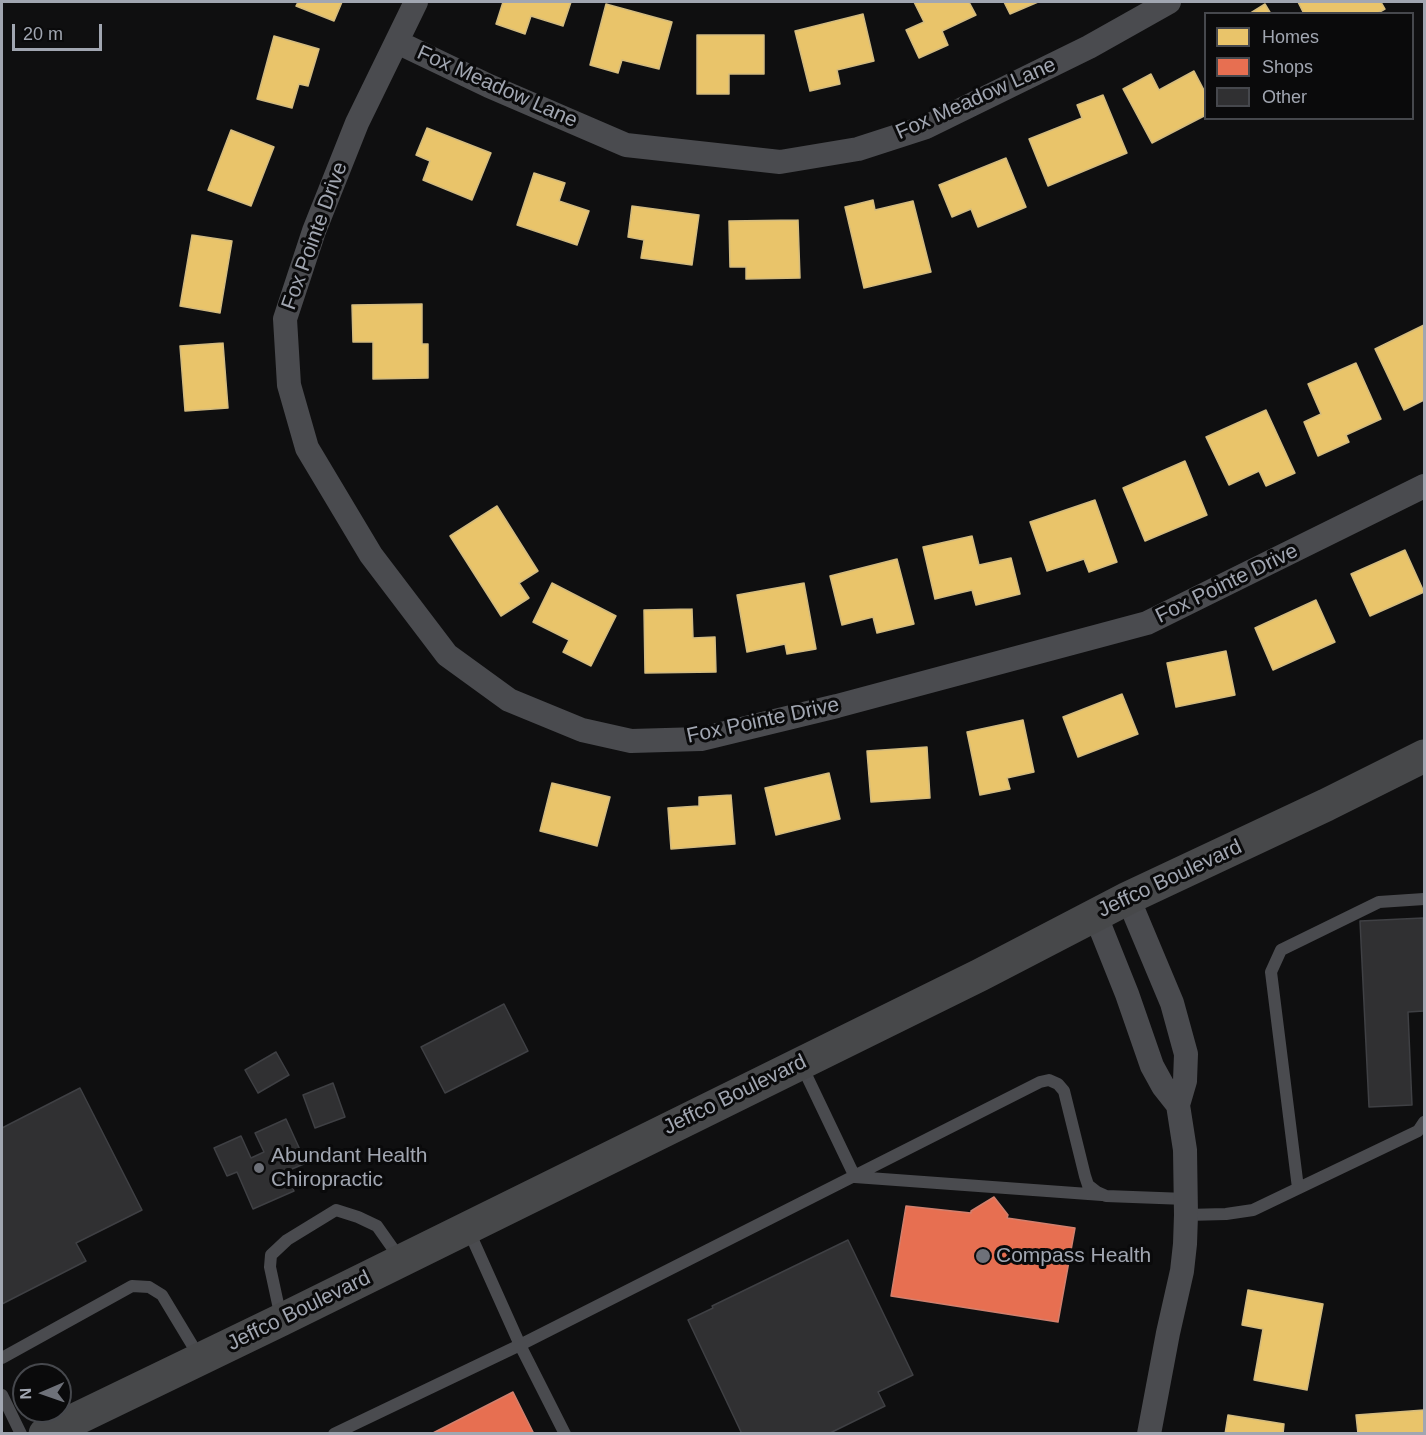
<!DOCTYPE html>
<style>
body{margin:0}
#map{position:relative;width:1426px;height:1435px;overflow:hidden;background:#0f0f10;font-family:Arial,sans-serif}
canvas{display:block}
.frame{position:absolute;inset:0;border:3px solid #a1a6b1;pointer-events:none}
.legend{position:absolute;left:1204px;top:12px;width:210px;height:108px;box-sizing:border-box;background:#0a0a0b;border:2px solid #46484d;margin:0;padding:8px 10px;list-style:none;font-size:18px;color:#a1a6b1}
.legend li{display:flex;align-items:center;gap:12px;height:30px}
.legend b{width:30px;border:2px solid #46484d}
.north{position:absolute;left:12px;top:1363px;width:60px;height:60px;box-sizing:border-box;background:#0a0a0b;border:2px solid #46484d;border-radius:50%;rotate:268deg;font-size:16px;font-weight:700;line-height:24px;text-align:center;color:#a1a6b1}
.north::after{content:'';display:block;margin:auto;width:21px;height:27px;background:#6e7179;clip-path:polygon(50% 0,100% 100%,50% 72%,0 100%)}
.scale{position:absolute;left:12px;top:24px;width:90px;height:27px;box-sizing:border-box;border:3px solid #a1a6b1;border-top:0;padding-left:8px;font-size:18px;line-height:21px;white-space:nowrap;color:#a1a6b1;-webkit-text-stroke:4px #0a0a0b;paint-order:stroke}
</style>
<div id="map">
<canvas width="1426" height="1435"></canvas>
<div class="frame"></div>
<ul class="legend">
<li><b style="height:16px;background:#e9c46a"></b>Homes</li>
<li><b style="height:16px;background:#e76f51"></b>Shops</li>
<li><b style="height:16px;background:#303032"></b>Other</li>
</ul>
<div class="north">N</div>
<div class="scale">20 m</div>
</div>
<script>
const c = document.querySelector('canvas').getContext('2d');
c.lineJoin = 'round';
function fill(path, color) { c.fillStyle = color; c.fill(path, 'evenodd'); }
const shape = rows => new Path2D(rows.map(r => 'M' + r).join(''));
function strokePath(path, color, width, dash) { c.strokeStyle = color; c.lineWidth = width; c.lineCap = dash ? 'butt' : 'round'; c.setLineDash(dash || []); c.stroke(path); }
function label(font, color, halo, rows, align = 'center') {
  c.font = font + ' Arial,sans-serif'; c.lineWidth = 6; c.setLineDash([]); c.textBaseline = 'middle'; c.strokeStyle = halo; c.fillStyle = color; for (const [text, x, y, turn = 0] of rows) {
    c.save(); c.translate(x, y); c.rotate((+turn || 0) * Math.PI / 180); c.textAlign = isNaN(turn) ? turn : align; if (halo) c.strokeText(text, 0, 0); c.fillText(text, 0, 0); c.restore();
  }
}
const homes = shape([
 [298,2,342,2,334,21,296,6,298,2],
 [503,2,571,2,563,26,531,16,525,34,496,24,503,2],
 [914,2,969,2,976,15,942,31,948,45,919,58,906,30,924,22,914,2],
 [1004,2,1038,2,1010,14,1004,2],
 [1298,2,1381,2,1385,9,1376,14,1304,14,1298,2],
 [606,4,672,22,659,69,622,60,618,73,590,65,606,4],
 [1265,4,1271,14,1249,14,1265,4],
 [863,14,874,61,837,70,840,84,810,91,795,31,863,14],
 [697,35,764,35,764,74,729,74,729,94,697,94,697,35],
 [274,36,319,49,308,86,299,84,292,108,257,99,274,36],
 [1194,71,1206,94,1206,115,1152,143,1123,89,1151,74,1159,90,1194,71],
 [1103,95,1127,153,1048,186,1029,139,1082,118,1077,105,1103,95],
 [427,128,491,153,472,200,423,180,430,161,416,155,427,128],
 [231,130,274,147,251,206,208,190,231,130],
 [1006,158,1026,207,978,227,971,209,952,217,939,185,1006,158],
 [534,173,565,183,559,201,589,211,577,245,517,225,534,173],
 [873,200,875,210,913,201,931,272,864,288,845,207,873,200],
 [632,206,699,215,692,265,641,258,644,240,628,237,632,206],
 [798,220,800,278,746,279,746,267,730,267,729,221,798,220],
 [192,235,232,241,220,313,180,306,192,235],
 [422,304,422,344,428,344,428,378,373,379,373,342,353,342,352,305,422,304],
 [1424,325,1424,400,1404,410,1375,349,1424,325],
 [223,343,228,408,185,411,180,346,223,343],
 [1356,363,1381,419,1346,435,1349,442,1318,456,1304,422,1321,414,1308,384,1356,363],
 [1266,410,1295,473,1266,486,1259,471,1229,485,1206,437,1266,410],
 [1185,461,1207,515,1145,541,1123,488,1185,461],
 [1095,500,1117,562,1089,572,1084,559,1047,571,1030,522,1095,500],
 [497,506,538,571,519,583,529,598,501,616,450,536,497,506],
 [972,536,979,565,1011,558,1020,594,976,605,972,590,935,599,923,547,972,536],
 [1405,550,1424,592,1370,616,1351,574,1405,550],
 [897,559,914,624,877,633,873,617,842,625,830,576,897,559],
 [552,583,616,616,591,666,563,652,569,640,533,622,552,583],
 [804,583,816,649,787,654,785,644,747,652,737,595,804,583],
 [1316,600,1335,642,1273,670,1255,628,1316,600],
 [692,609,693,638,715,637,716,672,645,673,644,610,692,609],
 [1226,651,1235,695,1176,707,1167,663,1226,651],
 [1122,694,1138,734,1078,757,1063,717,1122,694],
 [1023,720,1034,772,1007,778,1010,789,980,795,967,732,1023,720],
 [927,747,930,798,871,802,867,751,927,747],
 [829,773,840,819,776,835,765,788,829,773],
 [552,783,610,797,597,846,540,831,552,783],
 [731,795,735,844,671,849,668,808,699,806,699,797,731,795],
 [1248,1290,1323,1304,1307,1390,1254,1380,1263,1329,1242,1325,1248,1290],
 [1424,1410,1424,1434,1358,1434,1356,1415,1424,1410],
 [1228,1415,1284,1424,1283,1434,1225,1434,1228,1415]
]);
fill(homes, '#e9c46a');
strokePath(homes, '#d3bb7f', 1.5);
const shops = shape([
 [994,1197,1008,1215,1007,1218,1075,1228,1058,1322,891,1296,906,1206,971,1213,971,1211,994,1197],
 [513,1392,534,1434,431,1434,513,1392]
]);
fill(shops, '#e76f51');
strokePath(shops, '#d2806e', 1.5);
const building = shape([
 [1423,918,1424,1011,1408,1012,1412,1105,1369,1107,1360,921,1423,918],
 [504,1004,528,1051,445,1093,421,1047,504,1004],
 [276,1052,289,1075,258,1093,245,1070,276,1052],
 [333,1083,345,1117,315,1128,303,1095,333,1083],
 [80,1088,142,1210,76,1243,86,1261,2,1304,2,1128,80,1088],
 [286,1119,306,1163,285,1172,294,1191,253,1209,237,1172,227,1176,214,1148,241,1136,251,1158,264,1152,255,1133,286,1119],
 [848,1240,913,1375,878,1392,885,1406,828,1434,742,1434,688,1320,713,1308,712,1306,848,1240]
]);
fill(building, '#303032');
strokePath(building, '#3f4044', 1.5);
strokePath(shape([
 [801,1064,855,1177,1102,1195],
 [1298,1188,1271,972,1281,950,1379,902,1424,899],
 [1186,1215,1226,1214,1253,1210,1418,1131,1424,1122],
 [468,1229,520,1345,565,1434],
 [281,1318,270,1267,271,1255,287,1240,336,1210,358,1217,377,1226,401,1260],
 [2,1358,132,1286,149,1287,162,1295,200,1358],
 [2,1395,21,1434],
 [334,1434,520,1345,1040,1082,1049,1080,1058,1084,1064,1091,1085,1176,1088,1185,1097,1192,1106,1196,1186,1199]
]), '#4a4b4f', 12);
strokePath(shape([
 [416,2,357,123,314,231,285,319,289,385,307,448,371,555,447,655,509,700,582,730,631,741,701,739,837,706,1147,623,1424,486],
 [397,42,489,86,626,145,780,162,858,149,926,127,1089,47,1169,2],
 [1128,898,1172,1003,1186,1054,1185,1081,1178,1105,1185,1150,1186,1215,1185,1244,1182,1271,1168,1333,1149,1434],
 [1095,914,1127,994,1152,1066,1163,1086,1178,1105]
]), '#4a4b4f', 24);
strokePath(shape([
 [45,1434,281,1320,980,975,1128,898,1326,805,1424,756]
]), '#47484a', 33);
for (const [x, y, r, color] of [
 [259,1168,6,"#6e7179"],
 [983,1256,8,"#6e7179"]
]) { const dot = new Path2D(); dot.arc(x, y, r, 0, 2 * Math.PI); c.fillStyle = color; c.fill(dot); strokePath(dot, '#0a0a0b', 2); }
label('21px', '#a1a6b1', '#0a0a0b', [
 ["Fox Meadow Lane",497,87,24],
 ["Fox Meadow Lane",976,99,-24],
 ["Fox Pointe Drive",315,236,-70],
 ["Fox Pointe Drive",1227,584,-26],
 ["Fox Pointe Drive",763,721,-12],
 ["Jeffco Boulevard",1170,879,-25],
 ["Jeffco Boulevard",735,1095,-26],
 ["Jeffco Boulevard",299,1311,-26]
]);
label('21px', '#a1a6b1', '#0a0a0b', [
 ["Abundant Health",271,1156],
 ["Chiropractic",271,1180],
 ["Compass Health",996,1256]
], 'left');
</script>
